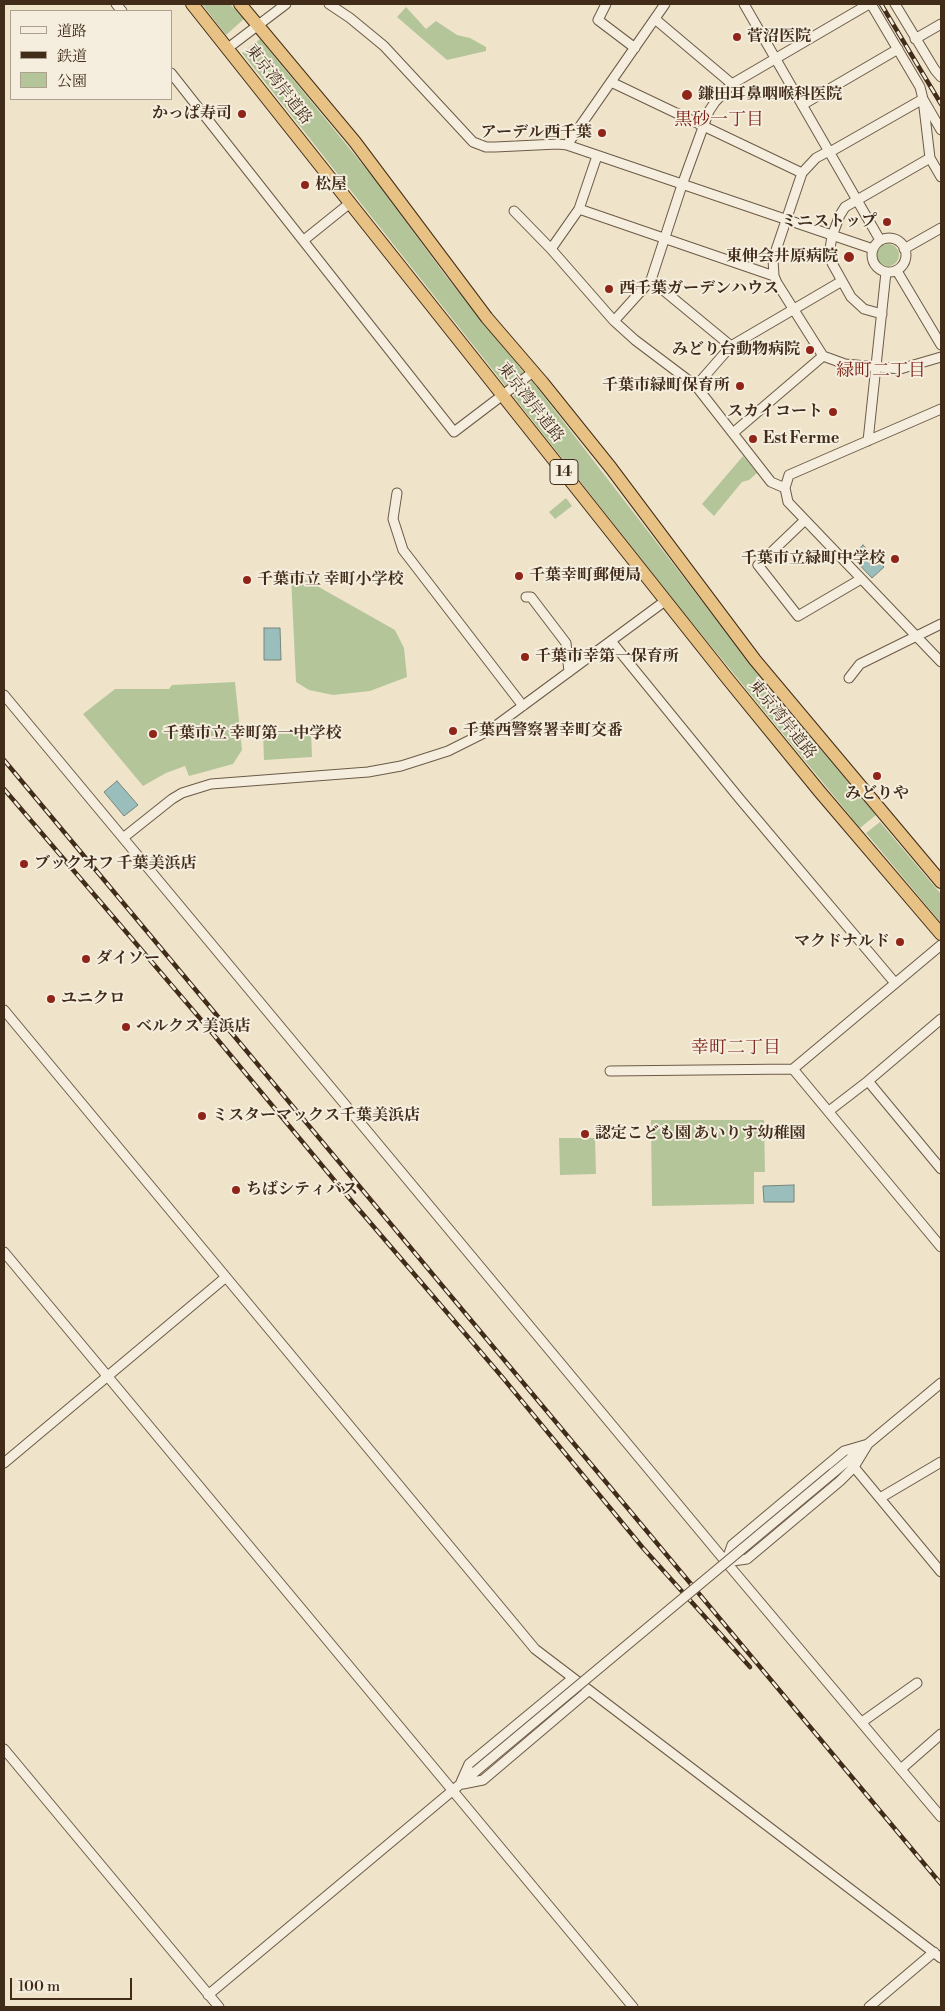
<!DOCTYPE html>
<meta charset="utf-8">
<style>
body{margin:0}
#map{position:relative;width:945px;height:2011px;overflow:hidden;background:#efe4ca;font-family:"Libre Bodoni","Noto Serif JP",serif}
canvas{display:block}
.frame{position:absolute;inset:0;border:5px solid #412c1a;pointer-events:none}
.legend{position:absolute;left:10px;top:10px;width:162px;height:90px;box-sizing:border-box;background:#f5eddd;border:1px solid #ada08f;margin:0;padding:6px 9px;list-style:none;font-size:15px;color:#412c1a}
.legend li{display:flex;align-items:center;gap:10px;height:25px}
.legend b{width:25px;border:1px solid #ada08f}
.scale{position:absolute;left:10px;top:1978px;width:122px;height:22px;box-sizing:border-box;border:2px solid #412c1a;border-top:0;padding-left:6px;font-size:15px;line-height:18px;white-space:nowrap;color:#412c1a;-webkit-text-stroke:4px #f5eddd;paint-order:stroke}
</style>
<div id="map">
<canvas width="945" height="2011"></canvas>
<div class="frame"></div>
<ul class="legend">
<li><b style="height:6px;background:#f5eddd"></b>道路</li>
<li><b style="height:6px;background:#412c1a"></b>鉄道</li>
<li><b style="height:14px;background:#b5c59a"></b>公園</li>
</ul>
<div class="scale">100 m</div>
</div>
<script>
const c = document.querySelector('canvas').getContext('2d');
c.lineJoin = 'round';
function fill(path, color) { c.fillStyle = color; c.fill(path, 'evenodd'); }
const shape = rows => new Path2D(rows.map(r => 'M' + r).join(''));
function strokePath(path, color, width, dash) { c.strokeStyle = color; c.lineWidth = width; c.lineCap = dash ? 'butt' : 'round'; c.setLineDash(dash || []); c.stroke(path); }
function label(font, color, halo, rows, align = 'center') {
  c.font = font + ' "Libre Bodoni","Noto Serif JP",serif'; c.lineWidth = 4; c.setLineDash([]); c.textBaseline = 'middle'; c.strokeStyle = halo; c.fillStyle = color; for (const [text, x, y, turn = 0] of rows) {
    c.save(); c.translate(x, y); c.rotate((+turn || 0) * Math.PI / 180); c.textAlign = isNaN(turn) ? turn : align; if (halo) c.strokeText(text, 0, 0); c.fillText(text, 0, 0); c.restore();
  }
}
fill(shape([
 [202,4,230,4,244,19,226,35],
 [406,7,426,29,436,21,457,35,470,38,486,47,486,51,447,60,397,17],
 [260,39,377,182,445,275,525,374,507,388,242,53],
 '877 255a11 11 0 1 1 22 0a11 11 0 1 1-22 0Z',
 [532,381,772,692,876,815,860,828,680,608,513,396],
 [743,456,757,473,749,480,742,482,714,516,702,504],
 [566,498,572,506,555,519,549,512],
 [294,573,395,630,404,648,407,677,370,691,333,695,309,690,296,682,291,576],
 [235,682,242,750,233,764,189,776,185,766,166,773,143,786,83,714,115,689,169,689,172,685],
 [311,730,312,757,264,760,263,733],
 [880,822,941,894,941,923,866,833],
 [651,1120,764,1120,765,1172,754,1172,754,1204,652,1206],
 [559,1138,595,1138,596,1174,560,1175]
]), '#b5c59a');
const water = shape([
 [863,545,884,567,872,578,851,556,863,545],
 [264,628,280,628,281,660,264,660,264,628],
 [117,781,138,805,124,816,104,792,117,781],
 [794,1185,794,1202,764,1202,763,1186,794,1185]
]);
fill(water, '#9abebc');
strokePath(water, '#76847b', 1);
const minor = shape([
 [116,4,122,11],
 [329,4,350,18,384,46,473,142,486,147,495,147,558,144,567,145,873,249],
 [606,4,598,20,635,48],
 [744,4,880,240],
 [871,4,920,87,923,99,941,130],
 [895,4,935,70,941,77],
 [655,19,732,84],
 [915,39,941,24],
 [228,48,286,4],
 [171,73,454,432,533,372],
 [611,82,802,173],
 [802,105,898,49],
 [567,145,665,4],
 [829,151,816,158,802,173,773,259,774,276,777,283,823,356,845,364,900,369,941,357],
 [830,152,923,99,930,158,941,177],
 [579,209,774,276],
 [514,211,551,249,614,321,635,340,696,386,771,482,785,488],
 '872 255a17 17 0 1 1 34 0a17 17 0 1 1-34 0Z',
 [304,240,350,203],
 [551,249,579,209,597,156],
 [904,249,941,228],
 [897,271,941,345],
 [651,280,731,346],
 [882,314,864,309,851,297,832,263,830,249,832,236,840,215,845,207,930,158],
 [614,321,651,280,682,185,709,111,715,102,732,84,869,4],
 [696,386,731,346,842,281],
 [941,409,789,475,785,488,788,502,941,662],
 [733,433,823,356],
 [868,441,886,272],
 [397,493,393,519,403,550,523,706],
 [805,520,758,565,798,616,861,579],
 [526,597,531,597,566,643,569,672],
 [611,641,739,798,895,983],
 [849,678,860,664,941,624],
 [4,695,726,1562,941,1817],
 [123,838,172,799,182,793,211,784,368,772,401,766,448,751,490,730,665,601],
 [4,1010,535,1649,941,1958],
 [793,1069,941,1247],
 [610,1071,793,1069,941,945],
 [868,1081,941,1169],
 [829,1111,868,1081,941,1019],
 [4,1252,633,2007],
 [868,1444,854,1467,840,1481,747,1559,726,1562,732,1545,844,1451,868,1444],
 [4,1463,226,1277],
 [854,1467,941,1572],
 [833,1473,941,1383],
 [880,1498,941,1462],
 [862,1722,917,1683],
 [4,1749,219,2007],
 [901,1769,941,1734],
 [461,1782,469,1764,573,1678],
 [463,1784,483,1780,588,1691],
 [208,1995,476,1771],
 [869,2007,934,1952]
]);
const highway = shape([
 [192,4,727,678,820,792,941,934],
 [240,4,355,142,487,318,542,382,611,468,755,660,941,882]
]);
strokePath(minor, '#6c5a46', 11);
strokePath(highway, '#412c1a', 14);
strokePath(minor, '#f5eddd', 9);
strokePath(highway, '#e8c285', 12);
const rail = shape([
 [881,4,941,104],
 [4,760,941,1884],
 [4,789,203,1022,344,1192,503,1378,643,1548,750,1667]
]);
strokePath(rail, '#412c1a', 4.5);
strokePath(rail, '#f5eddd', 2.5, [8]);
const minorBridge = shape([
 [476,1771,833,1473]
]);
strokePath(minorBridge, '#6c5a46', 11, []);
strokePath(minorBridge, '#f5eddd', 9);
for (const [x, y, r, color] of [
 [737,37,5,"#8f2418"],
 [687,95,6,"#8f2418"],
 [242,114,5,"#8f2418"],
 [602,133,5,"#8f2418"],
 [305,185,5,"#8f2418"],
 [887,222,5,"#8f2418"],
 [849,257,6,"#8f2418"],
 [609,289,5,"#8f2418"],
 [810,350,5,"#8f2418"],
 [740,386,5,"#8f2418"],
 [833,412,5,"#8f2418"],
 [753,439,5,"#8f2418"],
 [895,559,5,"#8f2418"],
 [519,576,5,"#8f2418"],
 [247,580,5,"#8f2418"],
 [525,657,5,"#8f2418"],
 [453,731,5,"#8f2418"],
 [153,734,5,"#8f2418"],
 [877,776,5,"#8f2418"],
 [24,864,5,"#8f2418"],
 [900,942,5,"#8f2418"],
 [86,959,5,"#8f2418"],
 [51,999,5,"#8f2418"],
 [126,1027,5,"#8f2418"],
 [202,1116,5,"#8f2418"],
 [585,1134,5,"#8f2418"],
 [236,1190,5,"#8f2418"]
]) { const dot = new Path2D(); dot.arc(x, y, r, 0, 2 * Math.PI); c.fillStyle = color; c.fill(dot); strokePath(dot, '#f5eddd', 2); }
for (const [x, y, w] of [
 [564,472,28]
]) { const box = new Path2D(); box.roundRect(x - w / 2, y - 12.5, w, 25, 4); c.fillStyle = '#f5eddd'; c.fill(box); strokePath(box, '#412c1a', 1); }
label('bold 15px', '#412c1a', null, [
 ["14",564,472]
]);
label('bold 16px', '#412c1a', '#f5eddd', [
 ["菅沼医院",747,37],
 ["鎌田耳鼻咽喉科医院",698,95],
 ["かっぱ寿司",232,114,"right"],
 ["アーデル西千葉",592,133,"right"],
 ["松屋",315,185],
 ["ミニストップ",877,222,"right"],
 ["東伸会井原病院",838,257,"right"],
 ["西千葉ガーデンハウス",619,289],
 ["みどり台動物病院",800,350,"right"],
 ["千葉市緑町保育所",730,386,"right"],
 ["スカイコート",823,412,"right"],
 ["Est Ferme",763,439],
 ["千葉市立緑町中学校",885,559,"right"],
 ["千葉幸町郵便局",529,576],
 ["千葉市立 幸町小学校",257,580],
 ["千葉市幸第一保育所",535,657],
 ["千葉西警察署幸町交番",463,731],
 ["千葉市立 幸町第一中学校",163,734],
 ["みどりや",877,794,"center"],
 ["ブックオフ 千葉美浜店",34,864],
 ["マクドナルド",890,942,"right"],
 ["ダイソー",96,959],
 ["ユニクロ",61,999],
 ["ベルクス 美浜店",136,1027],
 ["ミスターマックス千葉美浜店",212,1116],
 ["認定こども園 あいりす幼稚園",595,1134],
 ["ちばシティバス",246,1190]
], 'left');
label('16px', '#412c1a', '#f5eddd', [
 ["東京湾岸道路",278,85,52],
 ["東京湾岸道路",530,403,52],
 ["東京湾岸道路",782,720,51]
]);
label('18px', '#7a1f14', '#f5eddd', [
 ["黒砂一丁目",719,121],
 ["緑町二丁目",881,372],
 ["幸町二丁目",736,1049]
]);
</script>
